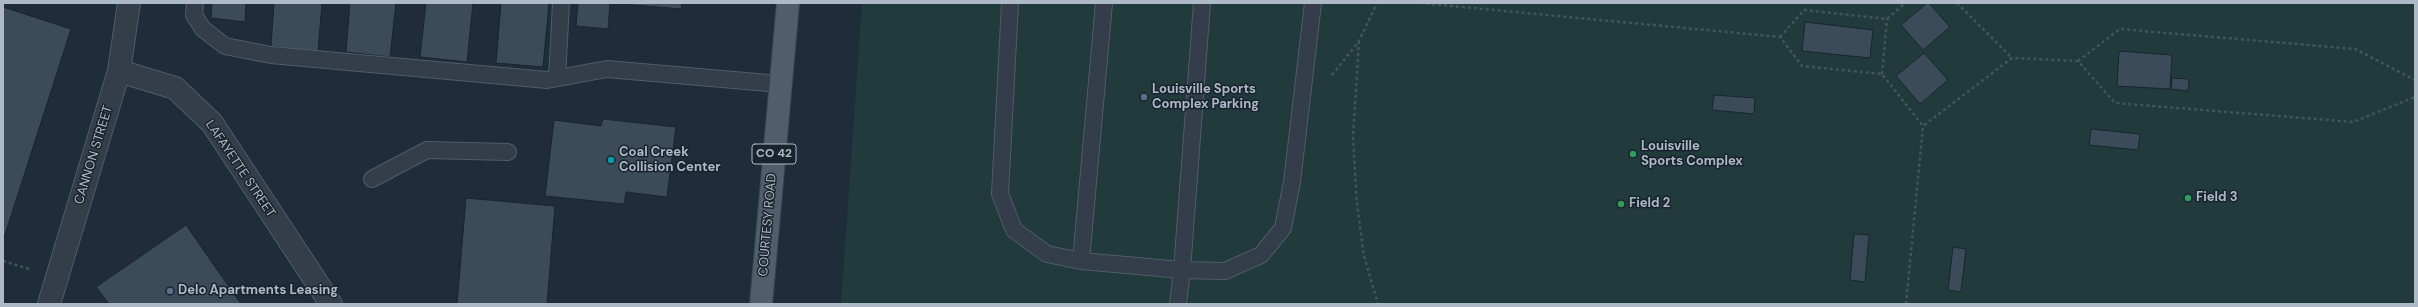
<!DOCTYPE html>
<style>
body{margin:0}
#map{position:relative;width:2418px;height:307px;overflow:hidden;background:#1f2c3a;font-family:"DM Sans",sans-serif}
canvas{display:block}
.frame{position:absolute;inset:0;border:4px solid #adb9c6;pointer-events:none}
</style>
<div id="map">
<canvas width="2418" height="307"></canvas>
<div class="frame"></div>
</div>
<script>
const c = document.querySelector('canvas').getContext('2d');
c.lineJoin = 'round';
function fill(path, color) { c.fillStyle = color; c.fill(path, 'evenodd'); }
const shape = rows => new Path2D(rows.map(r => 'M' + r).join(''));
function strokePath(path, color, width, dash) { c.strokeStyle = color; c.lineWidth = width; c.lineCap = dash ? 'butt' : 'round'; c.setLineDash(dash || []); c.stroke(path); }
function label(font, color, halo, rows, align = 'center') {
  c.font = font + ' "DM Sans",sans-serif'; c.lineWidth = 3; c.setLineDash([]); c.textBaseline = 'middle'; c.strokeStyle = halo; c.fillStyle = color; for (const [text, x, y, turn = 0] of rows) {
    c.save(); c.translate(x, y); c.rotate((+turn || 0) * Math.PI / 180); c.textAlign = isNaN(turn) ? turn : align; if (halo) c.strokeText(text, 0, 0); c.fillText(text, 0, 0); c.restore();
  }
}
fill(shape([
 [862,3,2415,3,2415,304,841,304]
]), '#213a3b');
const building = shape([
 [212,3,246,3,245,22,211,18,212,3],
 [274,3,322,3,318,52,271,46,274,3],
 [350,3,396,3,390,57,346,52,350,3],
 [426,3,473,3,467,62,420,57,426,3],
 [501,3,549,3,543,67,496,63,501,3],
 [578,3,682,3,681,9,610,3,608,29,576,26,578,3],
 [1927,3,1929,3,1950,27,1923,50,1901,25,1927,3],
 [3,7,71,29,3,241,3,7],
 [1805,22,1873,30,1870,58,1802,51,1805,22],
 [2119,51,2172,55,2170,89,2117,86,2119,51],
 [1924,53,1948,80,1920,104,1896,76,1924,53],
 [2172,78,2189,79,2188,91,2171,89,2172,78],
 [1714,95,1755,98,1754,114,1712,110,1714,95],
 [603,119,676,127,667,197,626,192,624,204,545,196,554,120,601,126,603,119],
 [2091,129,2140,134,2138,150,2089,145,2091,129],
 [466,198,555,206,547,304,457,304,466,198],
 [186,225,241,304,109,304,96,287,186,225],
 [1854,234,1869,235,1865,282,1850,280,1854,234],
 [1953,247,1966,249,1961,292,1948,290,1953,247]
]);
fill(building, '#3b4b59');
strokePath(building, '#1a2530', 1);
const lane = shape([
 [195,3,194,15,203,29,225,46,271,55,547,80,607,69,780,84],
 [1010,3,1000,194,1014,230,1047,254,1081,261,1182,270,1202,3],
 [557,78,561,3],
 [372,179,427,150,508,152],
 [1081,261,1104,3],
 [1178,304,1182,270,1225,271,1261,255,1283,228,1292,182,1313,3]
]);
const street = shape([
 [119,71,175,88,212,123,331,304],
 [49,304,119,71,129,3]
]);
const primary = shape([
 [761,304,788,3]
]);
strokePath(lane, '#505c67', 18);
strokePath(street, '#505c67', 24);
strokePath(primary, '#3c4753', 24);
strokePath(shape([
 [1420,3,1780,37,1802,66,1882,74,1923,126,2012,58,2078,61,2115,103,2353,122,2415,97],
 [1957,3,2012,58],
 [1780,37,1804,10,1887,19,1905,3],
 [1359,41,1353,137,1357,204,1364,256,1378,304],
 [2078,61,2120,29,2355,49,2415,80],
 [1882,74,1887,19],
 [1332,75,1359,41,1377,3],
 [3,261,29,269],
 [1906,304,1923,126]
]), '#3f5758', 2.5, [3, 3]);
strokePath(lane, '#333e4a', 16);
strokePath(street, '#333e4a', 22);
strokePath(primary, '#515d6a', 22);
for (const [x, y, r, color] of [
 [1144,97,4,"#5c6f8a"],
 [1633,154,4,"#2e9e5b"],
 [611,160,4,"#0f9aa8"],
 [2188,198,4,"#2e9e5b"],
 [1621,204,4,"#2e9e5b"],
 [170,291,4,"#5c6f8a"]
]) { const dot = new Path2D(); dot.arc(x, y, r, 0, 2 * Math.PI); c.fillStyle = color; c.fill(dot); strokePath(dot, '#19232e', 1.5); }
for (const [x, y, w] of [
 [774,154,44]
]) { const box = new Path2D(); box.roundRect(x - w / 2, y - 10, w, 20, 3); c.fillStyle = '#19232e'; c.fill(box); strokePath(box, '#adb9c6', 1); }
label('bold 12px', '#adb9c6', null, [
 ["CO 42",774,154]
]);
label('bold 13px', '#adb9c6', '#19232e', [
 ["Louisville Sports",1152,90],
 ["Complex Parking",1152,105],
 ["Louisville",1641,147],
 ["Sports Complex",1641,162],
 ["Coal Creek",619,153],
 ["Collision Center",619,168],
 ["Field 3",2196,198],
 ["Field 2",1629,204],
 ["Delo Apartments Leasing",178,291]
], 'left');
label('13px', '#adb9c6', '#19232e', [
 ["CANNON STREET",94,155,-73],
 ["LAFAYETTE STREET",240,169,56],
 ["COURTESY ROAD",768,225,-85]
]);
</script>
